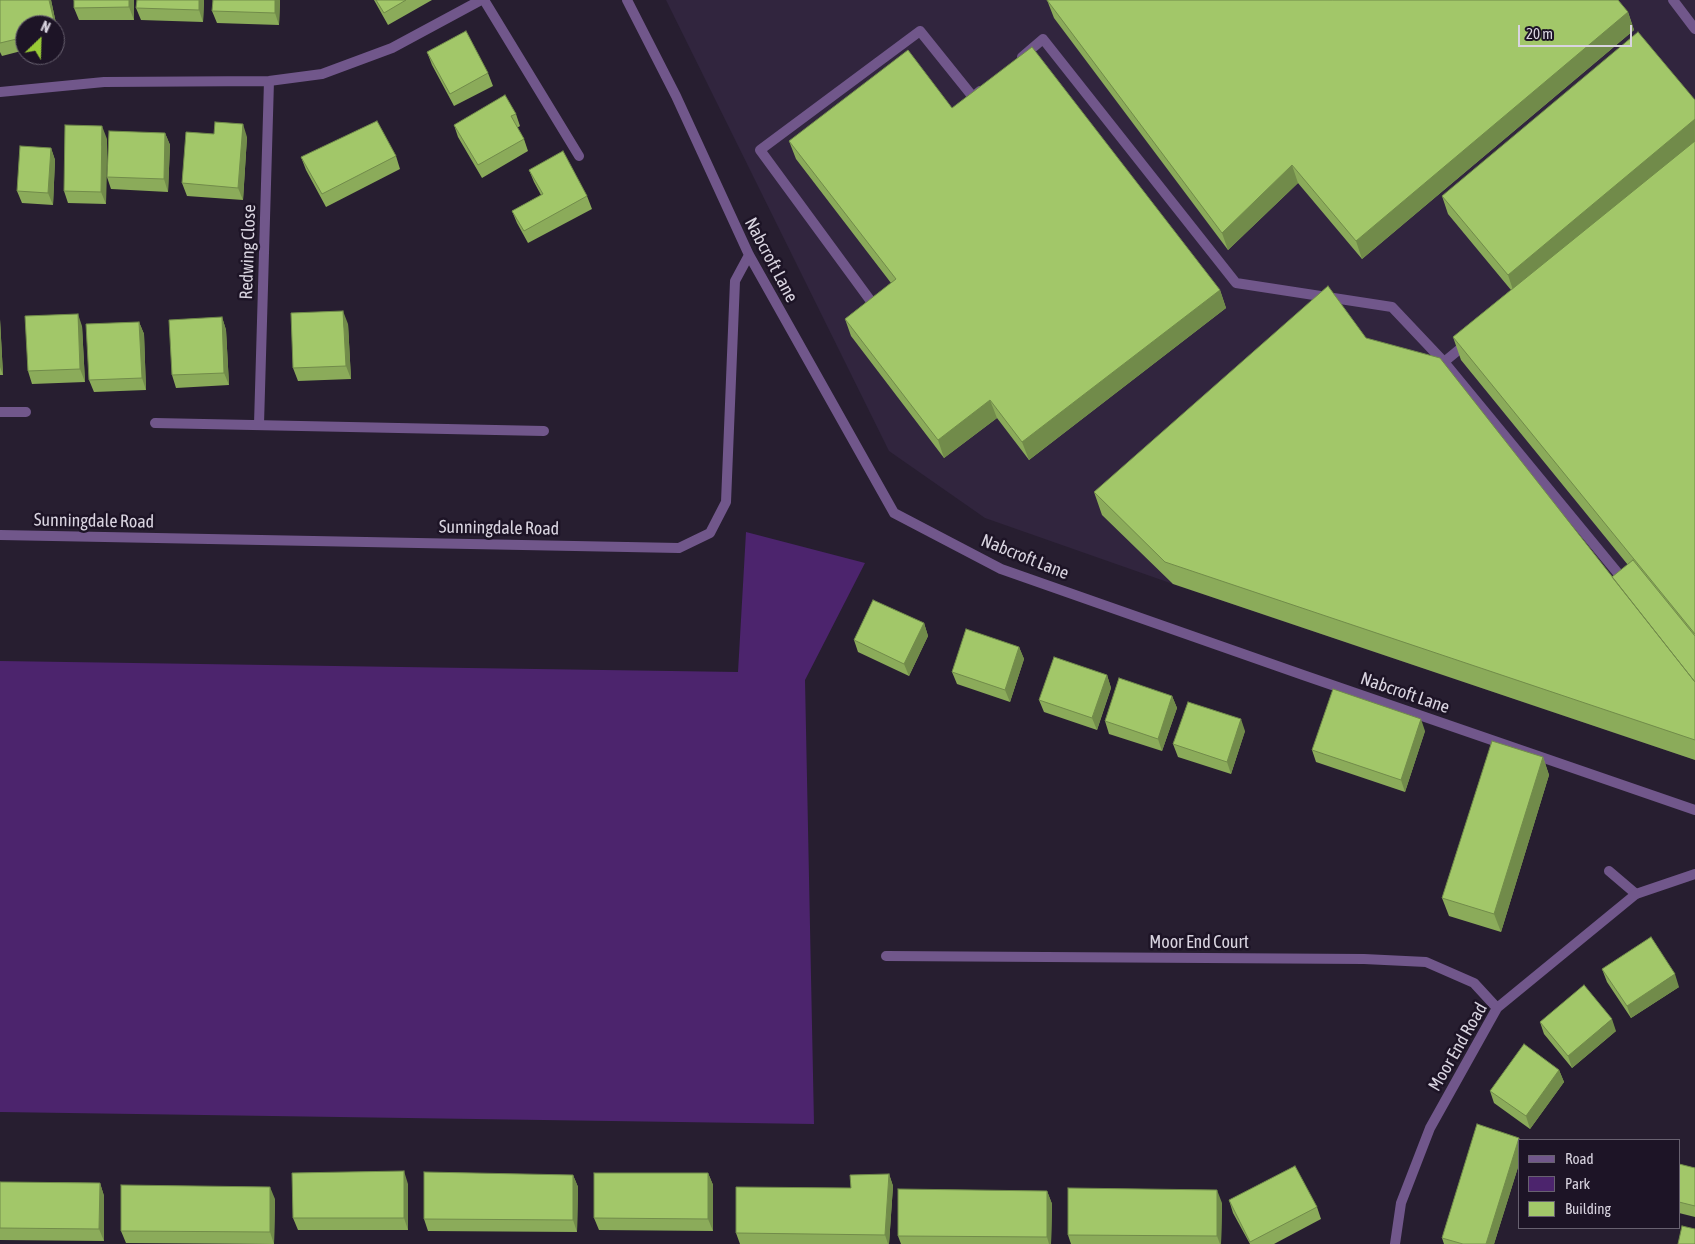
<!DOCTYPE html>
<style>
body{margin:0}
#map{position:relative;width:1695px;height:1244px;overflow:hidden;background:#271e30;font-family:"Asap Condensed",sans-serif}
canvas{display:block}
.legend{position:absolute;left:1518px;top:1139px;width:162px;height:90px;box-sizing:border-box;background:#1d1426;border:1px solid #686170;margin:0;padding:6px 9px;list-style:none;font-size:15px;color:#d9d4e0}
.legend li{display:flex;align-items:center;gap:10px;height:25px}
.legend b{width:25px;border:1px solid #686170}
.north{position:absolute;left:15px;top:15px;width:50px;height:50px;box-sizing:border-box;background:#1d1426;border:1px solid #686170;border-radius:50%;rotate:24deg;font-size:14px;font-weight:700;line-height:20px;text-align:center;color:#d9d4e0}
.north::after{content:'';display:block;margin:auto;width:18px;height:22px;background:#99cb36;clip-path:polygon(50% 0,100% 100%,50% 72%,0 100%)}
.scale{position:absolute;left:1518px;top:25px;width:114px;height:22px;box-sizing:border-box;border:2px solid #d9d4e0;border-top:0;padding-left:6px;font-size:15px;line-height:18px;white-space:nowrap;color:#d9d4e0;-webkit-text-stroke:4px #1d1426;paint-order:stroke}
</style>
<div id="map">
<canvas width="1695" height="1244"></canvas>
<ul class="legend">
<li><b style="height:6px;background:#71578b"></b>Road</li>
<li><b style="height:14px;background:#4c246d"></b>Park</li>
<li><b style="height:14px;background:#a2c769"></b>Building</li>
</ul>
<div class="north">N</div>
<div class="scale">20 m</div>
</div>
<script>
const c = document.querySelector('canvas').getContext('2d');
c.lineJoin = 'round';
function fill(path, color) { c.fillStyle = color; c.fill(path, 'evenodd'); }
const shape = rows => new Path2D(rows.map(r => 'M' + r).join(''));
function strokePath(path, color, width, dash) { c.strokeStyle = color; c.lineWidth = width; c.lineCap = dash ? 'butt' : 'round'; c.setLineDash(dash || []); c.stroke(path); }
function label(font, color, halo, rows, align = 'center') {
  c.font = font + ' "Asap Condensed",sans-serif'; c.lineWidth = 5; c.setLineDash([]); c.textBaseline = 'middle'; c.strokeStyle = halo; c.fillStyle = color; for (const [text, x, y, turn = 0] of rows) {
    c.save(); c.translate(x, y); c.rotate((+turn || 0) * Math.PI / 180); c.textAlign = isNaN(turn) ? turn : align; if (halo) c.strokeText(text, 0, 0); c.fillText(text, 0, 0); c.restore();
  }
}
fill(shape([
 [666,0,1695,0,1695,760,1173,584,985,518,889,451]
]), '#31253e');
fill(shape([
 [746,532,865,563,805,680,814,1124,0,1112,0,661,738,672]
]), '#4c246d');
strokePath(shape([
 [1673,0,1695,29],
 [1022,57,1043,39,1236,283,1392,307,1444,362,1626,583],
 [870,300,760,150,920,31,973,97,980,91],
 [1444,362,1467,343],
 [1609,871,1636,894]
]), '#71578b', 10);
strokePath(shape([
 [484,0,579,156],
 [627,0,676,96,749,255,894,513,1001,569,1303,675,1695,810],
 [0,92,104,82,269,81,322,74,392,48,481,0],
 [0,412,26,412],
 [155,423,544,431],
 [259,424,269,81],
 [0,535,679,548,710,533,726,502,735,281,749,255],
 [886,956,1364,959,1426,962,1474,983,1497,1008],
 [1395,1244,1401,1203,1430,1128,1497,1008,1636,894,1695,874]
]), '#71578b', 10);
fill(shape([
 [0,0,51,0,60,42,55,44,55,25,25,25,25,50,2,56,0,52],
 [134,0,134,20,79,20,74,8],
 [204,0,203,22,141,20,136,8],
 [280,0,279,25,217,23,212,11],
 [374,0,432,0,388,25],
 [1047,0,1628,12,1634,30,1362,259,1298,183,1228,250,1054,18],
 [427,52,488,73,493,86,454,106,432,65],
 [1695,100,1695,760,1173,584,1102,515,1094,492,1366,338,1612,577,1628,565,1461,360,1453,337,1511,290,1448,214,1442,196],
 [952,108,1220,290,1226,308,1029,460,997,418,944,458,851,336,845,319,891,283,796,159,789,141],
 [516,114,520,126,517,128,524,139,528,151,482,178,458,137,454,125],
 [165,133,170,145,168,192,111,189,107,177],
 [214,134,247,137,243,200,187,196,182,183],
 [107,139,106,204,68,203,64,191],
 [51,148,55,160,53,205,22,203,17,191],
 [396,156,400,169,326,207,306,170,301,157],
 [529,170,587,196,592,209,528,243,517,223,512,211,541,195,534,182],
 [222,317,226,330,229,385,176,388,172,375],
 [0,319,3,375,0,375],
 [139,322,144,334,146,390,94,392,89,380],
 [348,324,351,379,298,381,293,368],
 [82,326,85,382,32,384,28,371],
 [924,623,928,636,909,676,858,652,854,640],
 [1019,647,1024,659,1010,702,957,684,952,672],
 [1107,675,1111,688,1097,730,1044,712,1039,700],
 [1172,696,1177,708,1162,751,1109,734,1105,721],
 [1245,731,1231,774,1178,757,1173,744],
 [1425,731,1405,792,1316,762,1312,750],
 [1543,757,1549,775,1501,932,1449,916,1442,898],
 [1602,969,1679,987,1631,1018,1607,982],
 [1540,1022,1616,1031,1572,1068,1544,1034],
 [1559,1070,1564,1082,1530,1129,1494,1103,1490,1091],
 [1519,1140,1519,1164,1494,1244,1444,1244,1442,1238],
 [1679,1164,1695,1168,1695,1217,1679,1213],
 [708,1173,713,1185,713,1231,599,1230,594,1218],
 [889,1174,893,1186,889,1244,740,1244,736,1233],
 [573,1175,578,1187,577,1232,428,1231,424,1219],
 [0,1182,100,1183,104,1196,104,1241,0,1240],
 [408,1184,408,1230,298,1230,293,1218],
 [1047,1191,1052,1204,1051,1244,901,1244,898,1236],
 [275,1199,274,1244,126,1243,121,1231],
 [1229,1200,1317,1207,1321,1219,1274,1244,1250,1244,1233,1213],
 [1222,1203,1221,1244,1071,1244,1068,1235]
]), '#8bab5a');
fill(shape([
 [49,0,51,0,60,42,56,30],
 [129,0,134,0,134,20,129,7],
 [199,0,204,0,203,22,199,10],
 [275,0,280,0,279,25,275,13],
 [1628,12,1634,30,1362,259,1356,241],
 [1695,119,1695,142,1514,293,1508,275],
 [243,124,247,137,243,200,238,188],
 [102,126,107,139,106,204,101,192],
 [165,133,170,145,168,192,164,179],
 [51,148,55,160,53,205,48,193],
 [1292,165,1298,183,1228,250,1222,233],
 [1220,290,1226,308,1029,460,1022,442],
 [343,311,348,324,351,379,346,366],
 [78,314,82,326,85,382,80,369],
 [222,317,226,330,229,385,224,373],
 [0,319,0,320,3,375,0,367],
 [139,322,144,334,146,390,142,378],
 [990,400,997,418,944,458,938,440],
 [924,623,928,636,909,676,904,664],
 [1019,647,1024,659,1010,702,1005,690],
 [1107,675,1111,688,1097,730,1092,718],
 [1172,696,1177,708,1162,751,1158,739],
 [1241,719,1245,731,1231,774,1227,762],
 [1421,719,1425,731,1405,792,1401,780],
 [1543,757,1549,775,1501,932,1494,914],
 [1675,974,1679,987,1631,1018,1627,1006],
 [1612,1019,1616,1031,1572,1068,1568,1056],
 [1559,1070,1564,1082,1530,1129,1526,1116],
 [1519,1138,1520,1140,1519,1140,1519,1164,1494,1244,1486,1244],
 [404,1171,408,1184,408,1230,404,1218],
 [708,1173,713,1185,713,1231,708,1219],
 [889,1174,893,1186,889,1244,888,1244,885,1235],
 [573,1175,578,1187,577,1232,573,1220],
 [100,1183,104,1196,104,1241,99,1229],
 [270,1187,275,1199,274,1244,270,1232],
 [1217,1190,1222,1203,1221,1244,1220,1244,1217,1236],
 [1047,1191,1052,1204,1051,1244,1049,1244,1047,1237]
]), '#718b4a');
const building = shape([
 [0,0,49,0,55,25,25,25,25,37,0,43,0,0],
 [74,0,129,0,129,7,74,8,74,0],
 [137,0,199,0,199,10,136,8,137,0],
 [213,0,275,0,275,13,212,11,213,0],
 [376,0,406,0,384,13,376,0],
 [1047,0,1618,0,1628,12,1356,241,1292,165,1222,233,1047,0],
 [466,31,488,73,450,94,427,52,466,31],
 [1638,32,1695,100,1695,119,1508,275,1442,196,1638,32],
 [1032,47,1220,290,1022,442,990,400,938,440,845,319,896,279,789,141,908,50,952,108,1032,47],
 [505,95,516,114,511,116,524,139,478,165,454,125,505,95],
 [377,121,396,156,322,194,301,157,377,121],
 [215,122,243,124,238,188,182,183,186,132,214,134,215,122],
 [65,125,102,126,101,192,64,191,65,125],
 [109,131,165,133,164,179,107,177,109,131],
 [1695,141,1695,634,1453,337,1695,141],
 [20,146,51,148,48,193,17,191,20,146],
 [563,151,587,196,524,231,512,211,543,194,529,170,563,151],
 [1328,286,1366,338,1440,358,1695,682,1695,740,1165,562,1094,492,1328,286],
 [343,311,346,366,293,368,291,313,343,311],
 [78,314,80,369,28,371,25,316,78,314],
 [222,317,224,373,172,375,169,320,222,317],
 [139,322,142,378,89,380,86,324,139,322],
 [1633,560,1695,636,1695,682,1612,577,1633,560],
 [873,600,924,623,904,664,854,640,873,600],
 [966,629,1019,647,1005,690,952,672,966,629],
 [1054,657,1107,675,1092,718,1039,700,1054,657],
 [1119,678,1172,696,1158,739,1105,721,1119,678],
 [1333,689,1421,719,1401,780,1312,750,1333,689],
 [1188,702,1241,719,1227,762,1173,744,1188,702],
 [1492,741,1543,757,1494,914,1442,898,1492,741],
 [1651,937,1675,974,1627,1006,1602,969,1651,937],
 [1584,985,1612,1019,1568,1056,1540,1022,1584,985],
 [1524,1044,1559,1070,1526,1116,1490,1091,1524,1044],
 [1477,1124,1519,1138,1486,1244,1463,1244,1442,1238,1477,1124],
 [1679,1164,1695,1168,1695,1206,1679,1202,1679,1164],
 [1295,1166,1317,1207,1250,1242,1229,1200,1295,1166],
 [404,1171,404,1218,293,1218,292,1173,404,1171],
 [424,1172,573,1175,573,1220,424,1219,424,1172],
 [594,1173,708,1173,708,1219,594,1218,594,1173],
 [889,1174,885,1235,736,1233,736,1187,851,1188,850,1175,889,1174],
 [0,1182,100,1183,99,1229,0,1228,0,1182],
 [121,1185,270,1187,270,1232,121,1231,121,1185],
 [1068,1188,1217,1190,1217,1236,1068,1235,1068,1188],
 [898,1189,1047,1191,1047,1237,898,1236,898,1189],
 [1682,1226,1695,1229,1695,1244,1678,1244,1682,1226]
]);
fill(building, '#a2c769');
strokePath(building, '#718b4a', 1);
label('18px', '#d9d4e0', '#1d1426', [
 ["Redwing Close",248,252,-88],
 ["Nabcroft Lane",771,260,62],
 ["Sunningdale Road",94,521,1],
 ["Sunningdale Road",499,528,1],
 ["Nabcroft Lane",1025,557,22],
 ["Nabcroft Lane",1405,693,19],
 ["Moor End Court",1199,942],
 ["Moor End Road",1458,1047,-60]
]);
</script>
